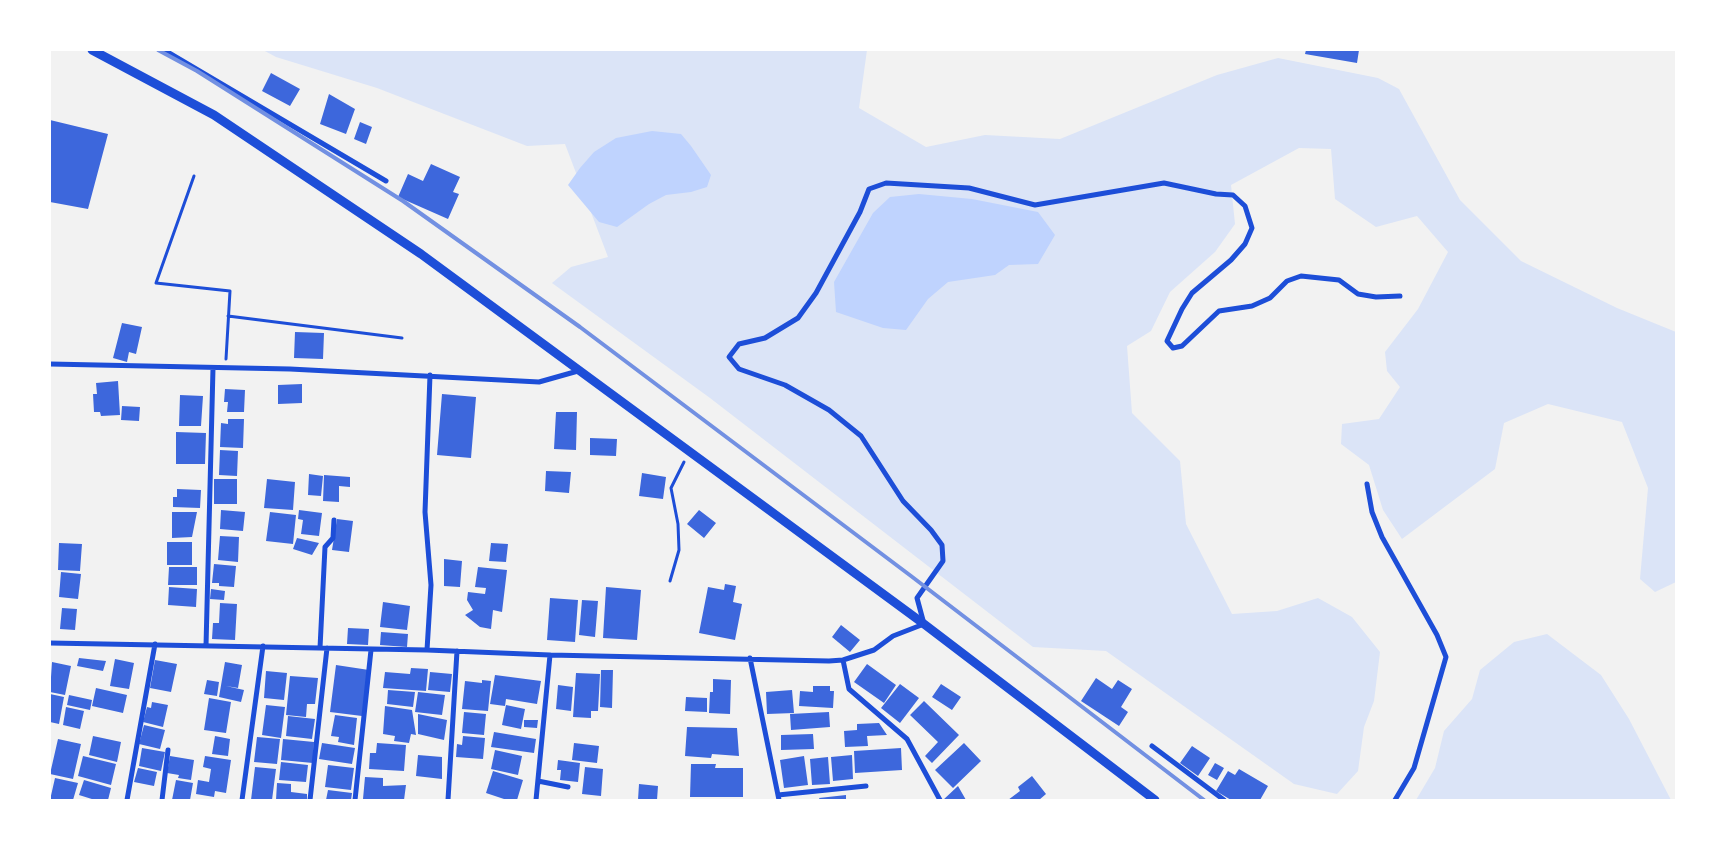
<!DOCTYPE html>
<style>
body{margin:0}
#map{position:relative;width:1726px;height:850px;overflow:hidden;background:#f2f2f2;font-family:"Fira Sans Condensed",sans-serif}
canvas{display:block}
.frame{position:absolute;inset:0;border:51px solid #fff;pointer-events:none}
</style>
<div id="map">
<canvas width="1726" height="850"></canvas>
<div class="frame"></div>
</div>
<script>
const c = document.querySelector('canvas').getContext('2d');
c.lineJoin = 'round';
function fill(path, color) { c.fillStyle = color; c.fill(path, 'evenodd'); }
const shape = rows => new Path2D(rows.map(r => 'M' + r).join(''));
function strokePath(path, color, width, dash) { c.strokeStyle = color; c.lineWidth = width; c.lineCap = dash ? 'butt' : 'round'; c.setLineDash(dash || []); c.stroke(path); }
fill(shape([
 [263,50,867,50,859,108,926,147,985,135,1060,139,1217,75,1278,58,1378,78,1399,89,1460,200,1521,261,1617,308,1676,332,1676,582,1655,592,1640,579,1648,488,1622,422,1548,404,1504,423,1495,469,1402,539,1383,510,1369,465,1341,444,1342,424,1379,419,1400,387,1387,371,1385,352,1418,309,1448,252,1417,216,1376,227,1335,199,1331,149,1299,148,1231,185,1235,224,1215,252,1170,292,1151,331,1127,346,1132,413,1180,461,1186,524,1232,614,1277,611,1318,598,1352,617,1380,652,1374,701,1364,727,1358,771,1337,794,1294,784,1106,651,1033,647,710,398,552,283,571,267,608,257,565,144,527,146,377,88,276,57],
 [1547,634,1601,675,1629,719,1671,800,1416,800,1435,768,1444,731,1472,699,1480,670,1514,642]
]), '#dbe4f7');
fill(shape([
 [652,131,681,134,691,146,711,175,707,187,691,192,666,195,649,204,617,227,599,222,568,185,580,168,594,152,616,138],
 [919,194,972,199,1038,212,1055,235,1038,264,1009,265,995,275,948,282,928,299,906,330,883,328,836,312,834,282,873,213,890,197]
]), '#bfd3fe');
fill(shape([
 [1306,50,1359,50,1357,63,1305,54],
 [271,73,300,89,290,106,262,91],
 [329,94,355,109,346,134,320,124],
 [50,120,108,134,88,209,50,202],
 [360,122,372,127,366,144,354,139],
 [431,164,460,177,453,192,459,194,448,219,398,197,408,174,423,181],
 [122,323,142,327,136,354,129,352,127,362,113,358],
 [295,332,324,333,323,359,294,358],
 [118,381,120,415,101,416,100,412,94,412,93,394,97,394,96,383],
 [302,384,302,403,278,404,278,385],
 [225,389,245,390,244,412,227,412,228,402,224,402],
 [442,394,476,397,471,458,437,455],
 [180,395,203,396,201,426,179,426],
 [122,406,140,407,139,421,121,420],
 [556,412,577,412,576,450,554,449],
 [228,419,244,419,243,448,220,447,221,423,228,424],
 [176,432,206,433,205,464,176,464],
 [590,438,617,439,616,456,590,455],
 [220,450,238,451,237,476,219,475],
 [546,471,571,472,569,493,545,491],
 [642,473,666,477,663,499,639,496],
 [309,474,323,476,321,496,308,495],
 [324,475,350,477,350,487,339,486,339,502,323,501],
 [214,479,237,479,237,504,214,504],
 [267,479,295,482,293,510,264,508],
 [177,489,201,490,200,508,173,507,173,497,177,497],
 [221,510,245,512,243,531,220,529],
 [299,510,322,513,319,536,301,534,303,520,298,519],
 [699,510,716,523,704,538,687,524],
 [172,512,197,512,192,537,172,538],
 [270,512,296,515,293,544,266,541],
 [337,519,353,521,349,552,332,550],
 [220,536,239,537,238,562,218,560],
 [297,538,319,543,312,555,293,549],
 [167,542,192,542,192,565,167,565],
 [59,543,82,544,80,571,58,570],
 [491,543,508,544,506,562,489,561],
 [444,559,462,561,460,587,444,586],
 [214,564,236,566,234,587,219,586,219,583,212,583],
 [169,567,197,567,197,585,168,585],
 [478,567,507,570,502,612,493,610,491,629,480,627,465,615,473,610,467,600,468,592,485,594,486,588,475,587],
 [61,572,81,574,78,599,59,597],
 [725,584,736,586,733,602,742,604,735,640,699,633,708,587,724,590],
 [169,587,197,589,196,607,168,605],
 [606,587,641,590,637,640,603,638],
 [211,589,225,591,224,600,210,599],
 [550,598,578,600,575,642,547,640],
 [582,600,598,601,595,637,579,635],
 [383,602,410,606,407,630,380,627],
 [220,603,237,604,235,640,212,639,213,623,219,623],
 [62,608,77,609,75,630,60,629],
 [841,625,860,640,850,652,832,637],
 [348,628,369,629,368,645,347,644],
 [381,632,408,634,407,647,380,645],
 [79,658,106,661,103,671,77,666],
 [115,659,134,663,129,689,110,686],
 [155,660,177,664,171,692,150,688],
 [52,662,71,666,65,695,50,692],
 [225,662,242,665,238,688,226,686,244,690,241,702,219,697],
 [867,664,896,685,884,703,854,682],
 [336,665,369,670,362,716,330,712],
 [411,668,428,669,426,691,383,688,385,672,410,674],
 [601,670,613,670,612,708,600,707],
 [266,671,287,673,284,700,264,698],
 [430,672,452,674,450,692,428,690],
 [576,673,600,674,598,711,591,711,591,718,573,717],
 [495,675,541,681,537,704,506,699,505,706,490,704],
 [290,676,318,678,315,704,307,704,306,717,286,715],
 [1096,678,1112,689,1118,680,1132,689,1121,707,1128,712,1119,726,1081,701],
 [713,679,731,680,730,714,709,713,710,692,713,692],
 [207,680,219,682,217,696,204,694],
 [482,680,491,681,488,711,462,709,465,681,482,683],
 [900,684,919,698,900,723,881,708],
 [941,684,961,697,952,710,932,697],
 [558,685,573,687,571,711,556,709],
 [813,686,830,686,830,691,834,691,833,708,799,706,800,691,813,692],
 [96,688,127,695,123,713,92,706],
 [388,690,415,692,413,707,387,704],
 [792,690,794,713,767,714,766,692],
 [418,692,445,695,442,715,415,712],
 [50,694,64,697,59,724,50,722],
 [69,695,92,700,90,710,67,705],
 [686,697,707,698,707,712,685,711],
 [209,698,231,702,226,733,204,730],
 [924,701,959,735,932,763,925,756,938,742,910,715],
 [152,702,168,705,163,727,143,722,147,707,151,708],
 [266,705,285,707,281,738,262,735],
 [506,705,525,709,521,729,502,725],
 [385,706,412,710,416,735,411,734,409,743,394,741,395,736,383,734],
 [66,707,84,711,80,729,63,725],
 [464,712,486,714,484,735,462,733],
 [829,712,830,727,791,730,790,714],
 [418,714,447,720,444,740,418,734],
 [335,715,357,718,354,745,338,742,339,737,331,736],
 [288,716,315,719,312,739,286,736],
 [524,720,538,720,537,728,524,727],
 [879,723,887,735,867,736,868,746,845,747,844,731,857,730,857,724],
 [144,725,165,730,160,749,139,744],
 [687,727,737,728,739,756,712,754,711,758,685,756],
 [494,732,536,739,534,753,491,747],
 [813,734,814,749,781,750,781,735],
 [93,736,121,742,117,762,89,755],
 [215,736,230,739,228,756,212,754],
 [463,736,485,738,483,759,456,757,457,744,462,745],
 [257,737,280,739,277,764,254,762],
 [58,739,81,744,73,779,50,774],
 [283,739,314,742,313,763,281,760],
 [322,743,355,748,352,764,319,759],
 [377,743,406,745,404,771,369,769,370,753,376,753],
 [574,743,599,746,597,763,572,760],
 [964,743,981,761,953,788,935,770],
 [1192,746,1210,758,1198,776,1180,763],
 [142,748,165,752,161,771,139,766],
 [901,748,902,770,855,773,854,751],
 [495,750,522,756,518,775,491,769],
 [418,755,442,757,442,779,416,776],
 [852,755,853,779,833,781,831,757],
 [83,756,116,764,111,785,78,776],
 [170,756,194,760,191,780,178,778,179,775,167,773],
 [205,756,231,760,226,793,215,791,214,797,196,794,198,780,209,782,211,769,203,767],
 [804,756,808,785,784,788,780,760],
 [828,757,830,784,812,785,810,759],
 [558,760,580,763,578,782,560,780,561,770,557,770],
 [281,762,308,765,306,782,279,780],
 [1215,763,1224,768,1217,780,1208,775],
 [691,764,716,764,715,768,743,768,743,797,690,797],
 [328,765,354,768,351,790,325,787],
 [255,767,276,769,272,800,251,800],
 [585,767,603,769,601,796,582,794],
 [138,768,157,772,154,786,134,782],
 [1239,769,1268,786,1260,800,1231,800,1216,791,1228,771,1235,775],
 [493,771,523,780,517,800,507,800,486,793],
 [1032,776,1046,794,1039,800,1008,800,1020,791,1018,787],
 [365,777,383,778,383,786,406,785,404,800,363,799],
 [55,778,78,783,73,800,50,800],
 [84,780,111,788,108,800,95,800,79,795],
 [176,780,193,783,190,800,172,800],
 [277,783,291,784,291,792,307,794,307,800,276,800],
 [639,784,658,786,657,800,638,800],
 [958,786,966,800,943,800],
 [328,790,352,793,351,800,326,800],
 [846,795,846,800,820,800,819,798]
]), '#3d67dc');
strokePath(shape([
 [194,176,156,283,230,291,226,359],
 [228,316,402,338],
 [670,581,679,550,678,524,671,488,684,462]
]), '#1d4ed8', 3);
strokePath(shape([
 [164,50,386,181],
 [50,364,290,369,539,382,578,371],
 [1367,484,1372,512,1382,537,1437,635,1446,657,1414,768,1395,800],
 [50,643,427,650,550,655,829,661,843,660,874,650,893,636,924,624,917,598,943,561,942,545,931,530,903,501,861,436,829,410,785,385,739,369,729,357,739,344,765,338,798,318,816,293,860,212,869,189,886,183,969,188,1035,205,1164,183,1216,194,1233,195,1245,206,1252,228,1245,244,1231,260,1192,293,1182,309,1167,341,1173,348,1182,346,1219,311,1252,306,1270,298,1287,281,1301,276,1339,280,1358,294,1376,297,1400,296],
 [206,646,213,368],
 [320,648,325,547,333,538,334,520],
 [427,650,431,585,425,512,430,375],
 [750,658,779,800],
 [843,660,849,689,907,739,940,800],
 [1152,746,1224,800],
 [538,781,568,787],
 [778,795,866,786],
 [127,800,155,644],
 [162,800,168,750],
 [242,800,263,646],
 [310,800,327,648],
 [355,800,371,650],
 [448,800,457,651],
 [536,800,550,655]
]), '#1d4ed8', 5);
strokePath(shape([
 [92,50,214,115,421,254,924,624,1155,800]
]), '#1d4ed8', 9);
strokePath(shape([
 [158,50,197,71,403,201,580,327,911,576,1204,800]
]), '#7290e2', 4);
</script>
